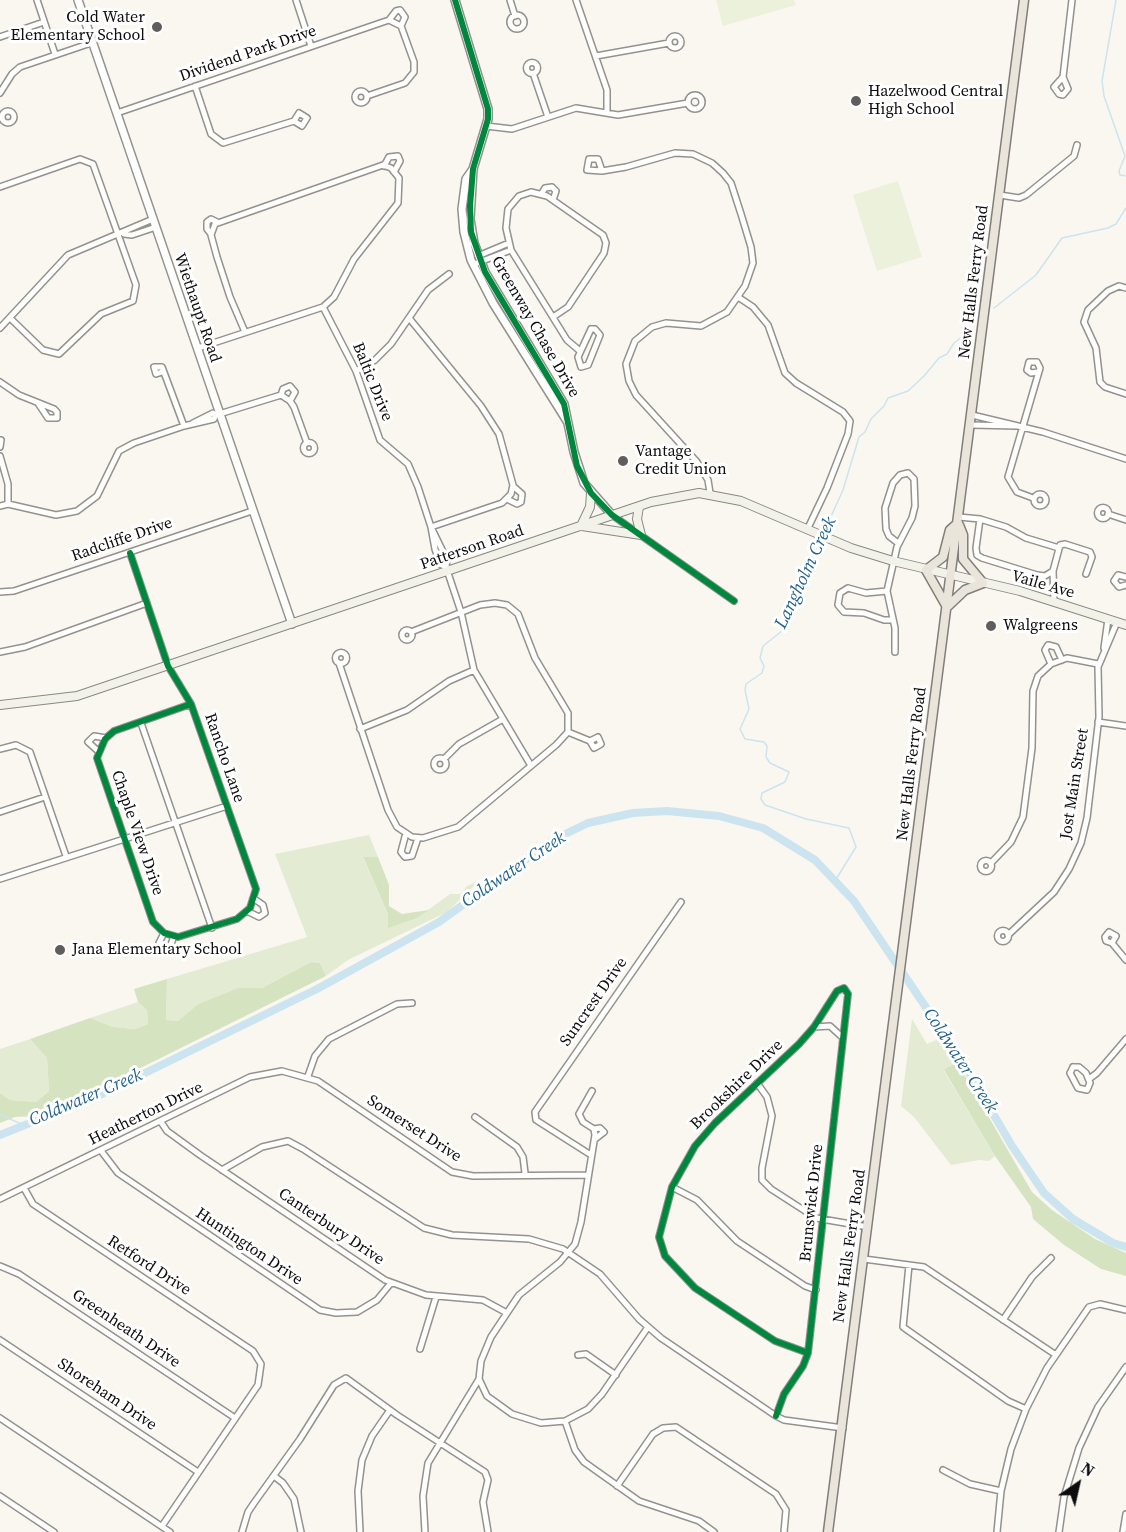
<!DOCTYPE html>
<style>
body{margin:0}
#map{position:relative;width:1126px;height:1532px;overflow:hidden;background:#faf7f0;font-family:"Source Serif 4",serif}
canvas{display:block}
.north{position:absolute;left:1048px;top:1454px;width:60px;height:60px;-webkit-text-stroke:4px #fff;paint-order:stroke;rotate:34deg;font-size:16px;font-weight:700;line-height:24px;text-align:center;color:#0c0c0c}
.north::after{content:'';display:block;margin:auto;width:21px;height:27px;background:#0c0c0c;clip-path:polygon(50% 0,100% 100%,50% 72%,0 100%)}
</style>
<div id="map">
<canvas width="1126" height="1532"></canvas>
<div class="north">N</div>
</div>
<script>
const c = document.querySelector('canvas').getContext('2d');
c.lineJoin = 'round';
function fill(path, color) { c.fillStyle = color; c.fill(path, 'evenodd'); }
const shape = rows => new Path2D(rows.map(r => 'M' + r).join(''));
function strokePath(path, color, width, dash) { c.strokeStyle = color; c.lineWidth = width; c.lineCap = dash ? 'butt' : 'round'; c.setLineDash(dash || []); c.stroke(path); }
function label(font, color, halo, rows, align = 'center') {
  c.font = font + ' "Source Serif 4",serif'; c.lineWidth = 6; c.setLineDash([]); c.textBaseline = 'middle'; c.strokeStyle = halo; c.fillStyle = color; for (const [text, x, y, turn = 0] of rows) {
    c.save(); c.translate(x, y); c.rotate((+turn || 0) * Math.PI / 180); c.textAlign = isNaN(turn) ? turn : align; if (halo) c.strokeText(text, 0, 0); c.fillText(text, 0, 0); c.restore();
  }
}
fill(shape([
 [369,835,378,857,363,858,388,914,388,927,417,918,450,894,460,894,467,886,480,880,447,912,348,960,326,976,320,963,311,962,262,988,238,988,198,1004,178,1021,166,1020,167,979,307,937,275,854],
 [138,1002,147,1010,148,1024,135,1029,113,1027,90,1018],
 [912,1019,927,1044,941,1038,957,1062,944,1071,995,1156,989,1161,979,1160,951,1165,914,1117,901,1106],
 [30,1039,47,1058,49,1091,36,1102,10,1100,0,1093,0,1049]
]), '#e3ecd2');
fill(shape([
 [363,857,378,857,389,885,389,906,402,914,429,910,417,918,388,928,388,914],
 [311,962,320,963,326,976,82,1097,37,1116,15,1117,0,1123,0,1093,10,1100,36,1102,49,1091,47,1058,30,1039,90,1018,113,1027,135,1029,148,1024,147,1010,138,1002,134,989,167,979,166,1020,178,1021,198,1004,238,988,262,988],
 [957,1062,1032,1192,1052,1210,1095,1239,1126,1253,1126,1276,1101,1269,1064,1245,1033,1219,1031,1207,995,1156,944,1070]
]), '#d5e3c1');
fill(shape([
 [716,0,794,0,796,5,723,26],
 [898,181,922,257,877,271,853,195]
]), '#ecf1dc');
strokePath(shape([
 [1116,0,1102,81,1104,96,1125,156,1119,171,1120,175,1126,176],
 [994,308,1036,275,1062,238,1108,228,1116,224,1126,208],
 [823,534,843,490,859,437,865,432,871,419,884,406,888,398,908,391,924,376,939,358,947,354,954,343,972,329],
 [821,538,782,631,763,646,760,658,764,666,762,673,746,684,745,690,749,709,740,729,745,739,764,742,767,746,766,757,770,763,789,772,785,782,762,793,761,799,765,805,806,819,849,828,856,847,835,881],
 [0,1115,24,1125]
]), '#cbe4ef', 1.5);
strokePath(shape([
 [0,1135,100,1095,317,989,439,922,553,840,588,823,633,813,667,811,719,816,763,828,815,860,854,901,963,1062,1012,1146,1044,1193,1073,1219,1113,1243,1126,1247]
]), '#cbe4ef', 8);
const minor = shape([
 [37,0,55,54],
 [296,0,311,46],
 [510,0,515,16],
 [576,0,607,90,607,112],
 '510 22a7 7 0 1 1 14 0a7 7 0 1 1-14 0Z',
 [389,20,396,11,400,10,405,17,401,26],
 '669 42a6 6 0 1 1 12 0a6 6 0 1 1-12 0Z',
 [0,37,44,22],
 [596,56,669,43],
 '526.5 68a5.5 5.5 0 1 1 11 0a5.5 5.5 0 1 1-11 0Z',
 [533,73,548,117],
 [1063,77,1072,0],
 [1063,77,1068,89,1063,95,1059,94,1054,87,1063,77],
 [195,86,211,134,223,143,294,121,299,113,307,118,302,126,294,121],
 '355 97a6 6 0 1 1 12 0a6 6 0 1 1-12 0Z',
 [0,93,12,74,20,67,91,43],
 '688 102a7 7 0 1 1 14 0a7 7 0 1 1-14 0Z',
 '2 117a6 6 0 1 1 12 0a6 6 0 1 1-12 0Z',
 [117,113,389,20,401,26,414,62,414,72,405,83,367,96],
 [486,126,512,129,576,108,618,115,688,103],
 [384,166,389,157,398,156,400,161,394,172],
 [602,171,598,159,589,159,587,170,602,171,626,167,675,153,693,154,712,163,723,173,731,183,741,214,751,247,753,263,745,286,727,312,701,326,666,323,652,327,635,341,626,364,629,381,636,395,697,462,708,480,710,493],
 [0,187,80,159,93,164,136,285,133,301,101,314,59,354,43,350,10,318],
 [542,193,545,188,552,187,556,191,553,200],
 [1000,195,1019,198,1026,195,1074,156,1077,145],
 [124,234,132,235,156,227],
 [211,234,207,229,207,222,211,219,217,222],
 [478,256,509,243],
 [477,263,511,250],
 [1126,288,1119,286,1108,291,1088,310,1084,322,1096,348,1100,382,1105,387,1126,394],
 [738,297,753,307,768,325,785,373,796,383,843,412,850,421,848,434,827,488,808,528],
 [323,307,356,371,380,440,408,464,418,487,431,527,447,560,446,567,461,612,474,670,530,764],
 [553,317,568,307,604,253,606,243,603,235,547,196,531,192,519,196,508,209,506,228,511,250,567,340,580,351],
 [409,318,481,406,499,434,513,485,511,494,502,503,431,527],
 [0,328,68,255,153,219],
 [591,329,595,329,600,335,588,365,581,367,578,357,591,329],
 [198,348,323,307,334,297,354,259,398,203,399,178,391,168,383,165,215,224,211,235,217,257,230,297,245,332],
 [356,371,375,360,391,344,428,290,449,274],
 [162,372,156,374,154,367,162,367,184,426],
 [0,382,19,395,54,409,57,412,57,418,48,418,38,403],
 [281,395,283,389,290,386,295,392,290,401],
 [972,415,1043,432,1126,459],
 [193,423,213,413,216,415,281,395,290,401,294,407,307,443],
 [971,425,1017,426],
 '303.5 448a5.5 5.5 0 1 1 11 0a5.5 5.5 0 1 1-11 0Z',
 [0,447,1,440],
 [0,456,8,484,8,504],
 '1034 500a6 6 0 1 1 12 0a6 6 0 1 1-12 0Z',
 [1033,498,1017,492,1008,477,1040,368,1037,362,1029,362,1027,370,1031,373,1038,372],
 [507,499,517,504,521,502,522,494,513,486],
 [0,506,8,504,56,515,77,511,97,496,119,451,134,443,184,426,214,419,216,415],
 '1097.5 513a5.5 5.5 0 1 1 11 0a5.5 5.5 0 1 1-11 0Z',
 [1108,514,1126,520],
 [612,515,734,601],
 [959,517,980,519,976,548,977,555,982,558,1037,575,1045,576,1053,571],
 [980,519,1006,527,1026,538,1059,548],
 [431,527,435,549,440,564,446,567],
 [130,553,168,666,191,704,256,889,250,908,237,919,178,937,164,933,153,922,97,758,105,739,114,731,191,704],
 [1126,577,1118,575,1114,581,1119,587,1126,585],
 [887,591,866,593,848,588,840,593,838,605,844,612,864,613,884,620,893,620],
 [0,592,14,591,252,511],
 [1054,601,1053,571,1060,545,1065,544,1090,552,1092,557,1086,574],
 '402 635a5 5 0 1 1 10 0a5 5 0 1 1-10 0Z',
 [1104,648,1108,619],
 [0,652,25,647,147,603],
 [895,652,895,628,887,591,897,547,912,518,915,506,914,479,908,473,900,475,893,483,885,508,886,529,889,536,898,543],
 '335.5 658a5.5 5.5 0 1 1 11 0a5.5 5.5 0 1 1-11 0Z',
 [339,663,388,810,397,827,412,837,423,838,458,827,556,745,568,732,568,713,535,658,518,614,507,605,495,603,480,605,411,632],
 [1051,664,1045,650,1048,645,1056,647,1062,660],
 [1098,722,1126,726],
 [141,723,212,928],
 [360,729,407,710,449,681,474,670],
 [568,732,590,741,594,748,601,744,598,737,590,741],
 [0,749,16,745,30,752,66,856],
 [98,751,88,742,94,736,106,738],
 '434 764a6 6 0 1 1 12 0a6 6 0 1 1-12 0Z',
 [444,759,459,744,503,719],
 [0,812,45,797],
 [406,833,401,852,405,857,412,856,418,838],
 '980.5 866a5.5 5.5 0 1 1 11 0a5.5 5.5 0 1 1-11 0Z',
 [991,863,1011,842,1023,817,1032,748,1033,691,1038,676,1051,664,1067,658,1098,664],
 [0,879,227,806],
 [247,911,259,917,265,913,263,905,253,898],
 '997.5 936a5.5 5.5 0 1 1 11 0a5.5 5.5 0 1 1-11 0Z',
 [164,933,159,943,162,950,169,950,174,936],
 [1008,935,1054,892,1069,869,1081,843,1087,818,1099,717,1098,667,1117,622],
 [1112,943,1116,936,1109,932,1105,937,1106,941,1112,943,1126,960],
 [814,1027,830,1026,842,1037],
 [1073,1067,1079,1067,1086,1073,1090,1083,1087,1090,1078,1088,1070,1073,1073,1067],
 [308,1076,315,1056,329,1039,397,1004,412,1003],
 [1089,1079,1097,1073,1126,1039],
 [757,1083,767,1097,772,1116,762,1168,762,1180,771,1189,816,1218,868,1227],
 [475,1117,517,1147,523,1157,525,1173],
 [161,1122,167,1131,200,1155,385,1280,426,1295,483,1300,505,1312],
 [594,1129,600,1128,604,1132,595,1139],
 [102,1152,118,1173,320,1310,336,1313,357,1312,377,1300,391,1283],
 [591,1155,536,1120,535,1112,681,902],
 [222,1170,262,1147,288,1141,303,1149,424,1228,452,1235,529,1239,563,1249,600,1274,639,1319,661,1338,776,1416,784,1420,843,1428],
 [672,1187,697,1200,737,1241,805,1286,816,1290],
 [24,1188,33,1204,253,1351,261,1364,258,1385,162,1526],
 [0,1199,250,1077,282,1071,318,1081,452,1172,473,1176,587,1175],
 [864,1259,924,1267,1056,1355],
 [909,1265,903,1327,1008,1401,1026,1409],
 [0,1266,19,1274,235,1418],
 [1003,1320,1032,1277,1051,1258],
 [0,1340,198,1472],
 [420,1349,436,1297],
 [578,1355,586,1354,616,1375],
 [479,1379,487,1396,512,1414,541,1423,565,1421,588,1409,602,1394,648,1327],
 [776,1416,784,1394,803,1366,808,1353,848,994,844,988,837,991,814,1027,799,1044,715,1123,695,1146,672,1187,659,1237,665,1256,695,1288,775,1341,808,1353],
 [0,1418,170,1532],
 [565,1421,575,1450,584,1462,639,1501,699,1521,714,1532],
 [943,1470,970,1484,1001,1491],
 [274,1476,283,1483,294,1499,301,1532],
 [617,1486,653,1434,663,1428,676,1427,776,1494,786,1510,784,1532],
 [0,1496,54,1532],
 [242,1532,248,1512,254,1503,300,1439,334,1385,346,1378,397,1415,485,1472,488,1480,483,1502,488,1532],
 [360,1532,358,1491,362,1460,372,1436,390,1410],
 [425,1532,423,1496,428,1463,479,1379,481,1361,491,1337,519,1295,560,1262,575,1244,581,1222,595,1135,594,1129,583,1122,579,1114,592,1091],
 [997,1532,1001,1491,1011,1449,1026,1409,1047,1368,1089,1307,1100,1304,1126,1310],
 [1059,1532,1064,1497,1079,1448,1098,1407,1126,1367],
 [1123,1532,1126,1514]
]);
const tertiary = shape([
 [78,0,292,624],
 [455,0,488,109,488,119,473,169,470,219,474,243,485,272,564,404,574,452,584,483,612,515],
 [473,169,466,179,462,209,464,232,471,260,493,303,567,421]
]);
const secondary = shape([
 [581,526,590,507,591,493],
 [582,526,641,535,637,519,639,507],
 [0,705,77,696,651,502,699,493,741,501,851,548,893,561,1020,591,1126,625]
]);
const primary = shape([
 [947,607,965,590,983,583,963,559,963,535,959,525],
 [947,607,926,570,943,557,950,530,958,523],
 [828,1532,1024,0]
]);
strokePath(minor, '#93928f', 8);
strokePath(tertiary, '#93928f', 10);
strokePath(secondary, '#8a8885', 10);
strokePath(primary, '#807f7c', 11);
strokePath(minor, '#fefefd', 5);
strokePath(tertiary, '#fefefd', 7);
strokePath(secondary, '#f3f2e9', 8);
strokePath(primary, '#e9e5da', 8);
strokePath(shape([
 [455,0,488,109,488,119,473,169,470,206,471,232,485,272,564,404,577,466,591,493,612,515,734,601],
 [130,553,168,666,191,704,256,889,250,908,237,919,178,937,164,933,153,922,97,758,105,739,114,731,191,704],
 [776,1416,784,1394,803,1366,808,1353,848,994,844,988,837,991,814,1027,799,1044,715,1123,695,1146,672,1187,659,1237,665,1256,695,1288,775,1341,808,1353]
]), '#00873e', 6);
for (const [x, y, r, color] of [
 [157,27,6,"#5f5e5c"],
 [856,101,6,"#5f5e5c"],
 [623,461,6,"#5f5e5c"],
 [991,626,6,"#5f5e5c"],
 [60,950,6,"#5f5e5c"]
]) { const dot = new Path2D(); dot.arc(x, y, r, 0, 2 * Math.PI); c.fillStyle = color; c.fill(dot); strokePath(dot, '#fff', 2); }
label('16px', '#0c0c0c', '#fff', [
 ["Cold Water",145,18,"right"],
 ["Elementary School",145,36,"right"],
 ["Hazelwood Central",868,92],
 ["High School",868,110],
 ["Vantage",635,452],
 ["Credit Union",635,470],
 ["Walgreens",1003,626],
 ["Jana Elementary School",72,950]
], 'left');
label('16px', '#0c0c0c', '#fff', [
 ["Dividend Park Drive",248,54,-19],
 ["New Halls Ferry Road",974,282,-83],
 ["Wiethaupt Road",197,308,71],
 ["Greenway Chase Drive",535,327,60],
 ["Baltic Drive",372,382,68],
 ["Radcliffe Drive",122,540,-19],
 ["Patterson Road",472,548,-19],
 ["Vaile Ave",1043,585,16],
 ["Rancho Lane",224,758,71],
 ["New Halls Ferry Road",912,764,-83],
 ["Jost Main Street",1075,784,-81],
 ["Chaple View Drive",137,833,71],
 ["Suncrest Drive",594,1002,-55],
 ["Brookshire Drive",737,1085,-44],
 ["Heatherton Drive",146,1114,-26],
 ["Somerset Drive",414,1129,33],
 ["Brunswick Drive",812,1203,-84],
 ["Canterbury Drive",331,1227,34],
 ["New Halls Ferry Road",850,1246,-82],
 ["Huntington Drive",249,1247,34],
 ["Retford Drive",149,1266,33],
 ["Greenheath Drive",126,1329,34],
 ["Shoreham Drive",107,1395,34]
]);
label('italic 18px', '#23638f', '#fff', [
 ["Langholm Creek",806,573,-65],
 ["Coldwater Creek",514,870,-34],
 ["Coldwater Creek",960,1061,57],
 ["Coldwater Creek",86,1098,-23]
]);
</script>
